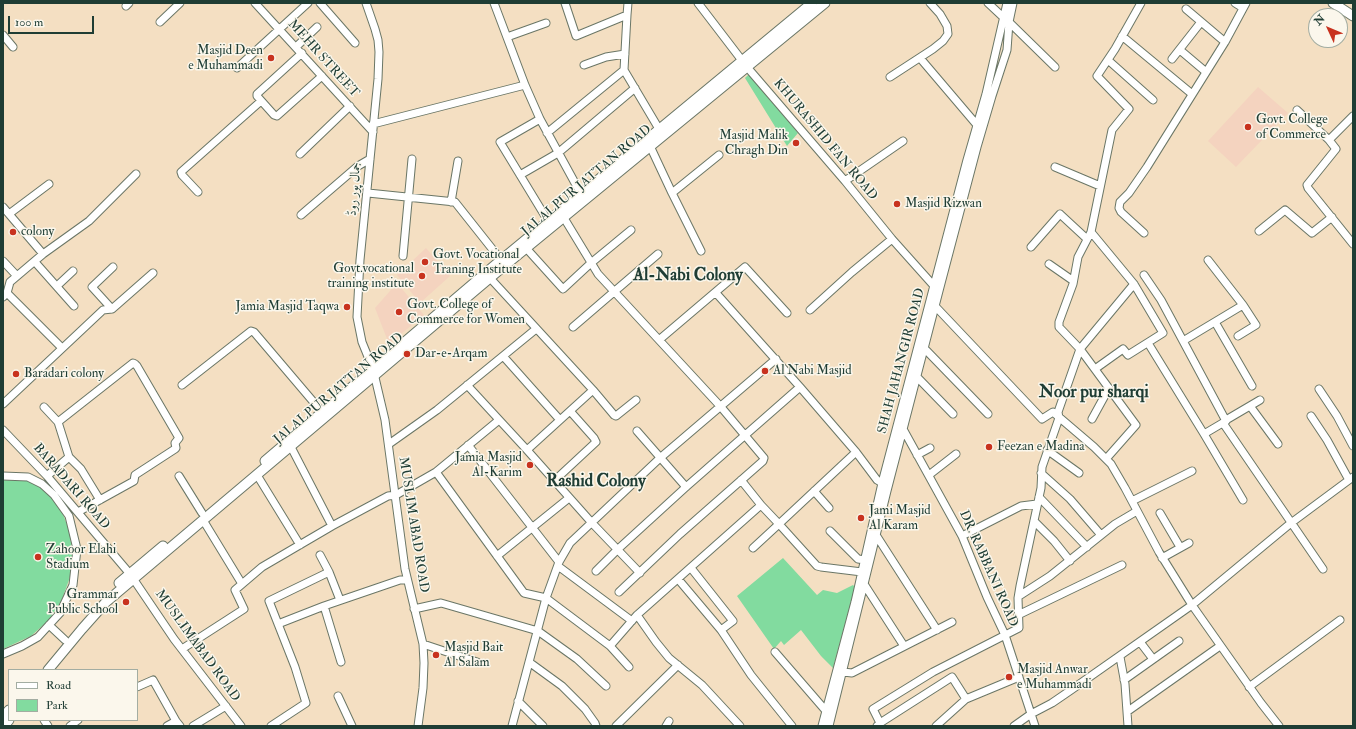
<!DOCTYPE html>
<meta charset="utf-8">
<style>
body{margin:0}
#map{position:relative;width:1356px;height:729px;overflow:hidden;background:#f4dfc2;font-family:"IM FELL Double Pica",serif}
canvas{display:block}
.frame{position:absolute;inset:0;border:4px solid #1f3d34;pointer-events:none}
.legend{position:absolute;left:8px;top:669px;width:130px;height:52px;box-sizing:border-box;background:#fbf7ec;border:1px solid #a3ada2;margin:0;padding:5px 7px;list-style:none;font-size:12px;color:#1f3d34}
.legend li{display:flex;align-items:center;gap:8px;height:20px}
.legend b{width:20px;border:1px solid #a3ada2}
.north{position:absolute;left:1308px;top:8px;width:40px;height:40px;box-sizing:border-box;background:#fbf7ec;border:1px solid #a3ada2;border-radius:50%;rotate:314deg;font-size:11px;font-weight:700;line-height:16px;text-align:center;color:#1f3d34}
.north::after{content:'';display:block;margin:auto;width:14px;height:18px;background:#c8321e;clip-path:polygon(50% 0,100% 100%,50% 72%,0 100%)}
.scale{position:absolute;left:8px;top:16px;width:86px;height:18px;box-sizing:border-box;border:2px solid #1f3d34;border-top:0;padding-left:5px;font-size:12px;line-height:14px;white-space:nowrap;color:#1f3d34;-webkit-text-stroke:3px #fbf7ec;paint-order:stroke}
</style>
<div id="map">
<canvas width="1356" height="729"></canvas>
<div class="frame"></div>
<ul class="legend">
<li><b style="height:5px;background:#fff"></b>Road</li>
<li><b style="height:11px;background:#82db9f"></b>Park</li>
</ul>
<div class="north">N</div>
<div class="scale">100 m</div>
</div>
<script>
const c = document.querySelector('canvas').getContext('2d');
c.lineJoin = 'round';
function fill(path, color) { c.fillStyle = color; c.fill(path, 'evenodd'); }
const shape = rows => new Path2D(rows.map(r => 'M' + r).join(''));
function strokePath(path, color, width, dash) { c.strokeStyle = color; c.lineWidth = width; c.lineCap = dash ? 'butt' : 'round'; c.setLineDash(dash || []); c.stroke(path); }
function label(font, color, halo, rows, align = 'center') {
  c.font = font + ' "IM FELL Double Pica",Amiri,serif'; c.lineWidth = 3; c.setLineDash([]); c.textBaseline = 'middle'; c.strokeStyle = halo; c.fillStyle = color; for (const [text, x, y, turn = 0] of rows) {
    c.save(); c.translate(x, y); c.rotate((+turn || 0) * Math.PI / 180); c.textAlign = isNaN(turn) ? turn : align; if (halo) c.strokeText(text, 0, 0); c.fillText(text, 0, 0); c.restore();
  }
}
fill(shape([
 [1258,87,1288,113,1236,167,1208,141],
 [426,248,450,276,420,303,397,275],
 [397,283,424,315,389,344,375,308]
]), '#f4d3bf');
fill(shape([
 [749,74,798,133,787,146,745,78],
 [3,480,30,481,47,491,60,506,69,530,72,549,73,565,69,580,61,602,48,621,31,636,3,649],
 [783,558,817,595,823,590,837,593,853,585,855,587,833,668,821,656,801,630,784,645,781,641,774,649,737,596]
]), '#82db9f');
const minor = shape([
 [255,3,373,132],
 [320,3,355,43],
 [366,3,375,29,378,40,379,52,378,79,360,260,357,317,362,342,373,369,385,420,405,569,423,644,424,663,423,688,418,726],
 [494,3,525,85,540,119,581,194],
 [565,3,576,36,627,15,624,70,659,129],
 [698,3,747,67,845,181,892,239,934,286,938,287],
 [988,3,1004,18],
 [1235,3,1243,8],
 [126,6,129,3],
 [1186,9,1225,42],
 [627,15,628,3],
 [160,22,180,3],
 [1009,22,1055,67],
 [3,35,13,47],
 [1122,36,1192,94],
 [507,37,546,23],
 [296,47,317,27],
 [1180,50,1206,72],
 [302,53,257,94,257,96,274,115,277,116,322,76],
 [920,58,977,125,981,126],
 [1172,59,1201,22],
 [1108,60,1153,100],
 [584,65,606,57,625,54],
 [237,68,308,3],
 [890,77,933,49,943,41,948,34,947,26,940,14,930,3],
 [1297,110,1329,140,1336,149,1307,185,1308,188,1353,244],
 [540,119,500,142,548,221],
 [373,124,525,85],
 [547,133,624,70],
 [1329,140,1353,116],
 [650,146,672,193,701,251],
 [300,154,350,106],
 [1055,167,1100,186],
 [520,175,558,153,635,88],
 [845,181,903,141],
 [198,192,182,175,181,172,261,101],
 [368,193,455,202,501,260],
 [672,193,719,155],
 [451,202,458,161],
 [3,207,43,254],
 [9,214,49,184],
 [301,215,358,166,370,159],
 [564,218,598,274,721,407,764,458,763,461,680,534,619,592],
 [1259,231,1285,210,1312,233,1332,217],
 [1091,232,1134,284,1163,333,1128,355,1123,349,1095,369],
 [1144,233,1121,212,1119,208,1120,202,1129,193,1147,167,1225,42,1246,3],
 [1031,247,1060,214,1087,239],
 [526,248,563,289,591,263,631,230],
 [403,256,412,159],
 [1208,260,1243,305,1256,325,1238,336],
 [3,261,17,276],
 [35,262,74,306],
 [1049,264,1072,280],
 [1144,275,1161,300,1226,421,1204,434],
 [490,278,593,390,614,415,616,416,636,400],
 [57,286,73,271],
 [7,293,62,348],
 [716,293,800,387],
 [3,297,7,293,10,282,43,254,89,221,136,174],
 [935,306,1042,419,1053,412,1094,447,1111,464,1125,488,1159,552,1192,605,1261,703,1279,726],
 [112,309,92,287,113,267],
 [810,310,852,272,892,239],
 [1215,322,1252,386],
 [573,327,658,254],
 [659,340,745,267,787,313],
 [1183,341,1243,305],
 [1148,343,1204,434,1243,500],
 [924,348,988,414],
 [917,377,953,414],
 [182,385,251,331,254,332,322,412],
 [467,385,527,450,560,420,503,356],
 [1319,389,1337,416,1353,446],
 [3,404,103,310,112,309,153,273],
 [1250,406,1278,444],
 [44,407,58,422,69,457,47,476],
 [1311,416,1327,440,1349,480],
 [1092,419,1109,388],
 [499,420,436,472,524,593,546,598,559,562,570,543,660,458,776,359],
 [560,420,593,390],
 [1226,420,1260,400],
 [58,422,133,363,135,364,137,366,179,438,175,443,176,448,175,449,135,475,134,481,78,512],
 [1223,423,1323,569],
 [903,429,962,536,987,597,1005,635,1035,726],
 [3,430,47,476,130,574,174,639,241,726],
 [637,431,686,487],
 [389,444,437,410,536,329],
 [468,445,559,562],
 [291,447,332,526],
 [527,450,592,523,640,573],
 [1047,450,1079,473],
 [917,455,930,448],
 [69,457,81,469,100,500],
 [1106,459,1136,425,1080,349,1134,284],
 [1041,473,1070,499,1101,535],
 [257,475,300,545],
 [929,475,956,454],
 [3,476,28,477,42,484,54,495,69,516,77,549,73,585,60,613,38,637,22,646,3,654],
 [179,476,202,513],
 [554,481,596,442,594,438,570,411],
 [814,491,829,508],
 [1039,497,1087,547],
 [1132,501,1192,471],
 [761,505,779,524,856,452],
 [1160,513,1180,547],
 [203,520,242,584],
 [1034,521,1054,541,1070,561],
 [830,531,858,559,865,560],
 [876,535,937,630],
 [962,536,1021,506,1037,504],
 [753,548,779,524,817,566,821,567,862,572],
 [320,555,329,572],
 [497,556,569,498],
 [1162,558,1189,543],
 [558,566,632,621],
 [691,568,733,621,721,630],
 [596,571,617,550,686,487,800,387,856,452,877,480,882,483],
 [678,579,721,630,751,675,792,726],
 [864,584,904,646],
 [1019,596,1050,576,1115,524,1137,511],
 [324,606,341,662],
 [414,609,441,603,538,631,577,659,606,686],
 [637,615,761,505,741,480],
 [1018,615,1122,565],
 [278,624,324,606,400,580,407,580],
 [49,625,65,640],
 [1140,642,1153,659],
 [423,644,477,662],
 [610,646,637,615,656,642,669,658,702,685,740,726],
 [182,649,244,609,235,590,262,567,332,526,388,496,396,495,436,472],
 [775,652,826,711],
 [1120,657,1125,684,1128,726],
 [529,662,562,686,585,709,595,723,596,726],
 [843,672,852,673,952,622],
 [1124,680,1179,641],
 [137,687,153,680,176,721,180,726],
 [1249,687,1340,620],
 [338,696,352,726],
 [518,701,543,726],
 [1128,711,1220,646],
 [44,720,48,726],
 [880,723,952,677,966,699,1019,677],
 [70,726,78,720],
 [167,726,176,721],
 [193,726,226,706],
 [271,726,306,703,295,667,269,601,329,572,340,600],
 [512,726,546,598,610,646,629,667],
 [616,726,678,665],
 [666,726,669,721],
 [822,726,855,602,882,483,967,160,986,94,1007,3],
 [829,726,887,491,940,287,977,147,992,96,1007,50,1009,22,1013,3],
 [877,726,880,723,873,709,933,672,1019,628,1018,598,1020,586,1041,488,1042,467,1059,418,1058,412,1080,349,1059,327,1059,322,1073,284,1078,257,1091,232,1112,130,1129,109,1097,76,1115,49,1141,3],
 [936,726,966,699],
 [1014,726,1031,714,1052,703,1071,690,1192,605,1291,523,1353,477]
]);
const major = shape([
 [1333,3,1353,16],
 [265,461,494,266,812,3],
 [119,583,163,546],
 [48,670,82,629,106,602,498,271,825,3],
 [3,717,9,710],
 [4,726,9,720]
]);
strokePath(minor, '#6a7666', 9);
strokePath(major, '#6a7666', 11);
strokePath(minor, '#fff', 7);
strokePath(major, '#fff', 9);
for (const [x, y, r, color] of [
 [271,58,4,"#c8321e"],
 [1248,127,4,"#c8321e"],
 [796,143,4,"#c8321e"],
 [897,204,4,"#c8321e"],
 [13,232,4,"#c8321e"],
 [425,262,4,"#c8321e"],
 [422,276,4,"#c8321e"],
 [347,307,4,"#c8321e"],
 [399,312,4,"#c8321e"],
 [407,354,4,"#c8321e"],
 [765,371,4,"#c8321e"],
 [16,374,4,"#c8321e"],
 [989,447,4,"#c8321e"],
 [530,465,4,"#c8321e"],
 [861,518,4,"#c8321e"],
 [38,557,4,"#c8321e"],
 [126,602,4,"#c8321e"],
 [436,655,4,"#c8321e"],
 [1009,677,4,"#c8321e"]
]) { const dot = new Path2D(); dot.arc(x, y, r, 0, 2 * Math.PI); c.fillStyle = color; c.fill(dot); strokePath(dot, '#fbf7ec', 1.5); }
label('13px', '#1f3d34', '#fbf7ec', [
 ["Masjid Deen",263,51,"right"],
 ["e Muhammadi",263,66,"right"],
 ["Govt. College",1256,120],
 ["of Commerce",1256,135],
 ["Masjid Malik",788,136,"right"],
 ["Chragh Din",788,151,"right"],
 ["Masjid Rizwan",905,204],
 ["colony",21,232],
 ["Govt. Vocational",433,255],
 ["Traning Institute",433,270],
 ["Govt.vocational",414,269,"right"],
 ["training institute",414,284,"right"],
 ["Govt. College of",407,305],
 ["Commerce for Women",407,320],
 ["Jamia Masjid Taqwa",339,307,"right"],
 ["Dar-e-Arqam",415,354],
 ["Al Nabi Masjid",773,371],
 ["Baradari colony",24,374],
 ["Feezan e Madina",997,447],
 ["Jamia Masjid",522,458,"right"],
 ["Al-Karim",522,473,"right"],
 ["Jami Masjid",869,511],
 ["Al Karam",869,526],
 ["Zahoor Elahi",46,550],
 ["Stadium",46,565],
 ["Grammar",118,595,"right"],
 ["Public School",118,610,"right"],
 ["Masjid Bait",444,648],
 ["Al Salam",444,663],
 ["Masjid Anwar",1017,670],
 ["e Muhammadi",1017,685]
], 'left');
label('13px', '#1f3d34', '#fbf7ec', [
 ["MEHR STREET",323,59,48],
 ["KHURASHID FAN ROAD",825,140,50],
 ["JALALPUR JATTAN ROAD",587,181,-40],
 ["جمال پور روڈ",355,189,-85],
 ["SHAH JAHANGIR ROAD",902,361,-75],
 ["JALALPUR JATTAN ROAD",339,389,-40],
 ["BARADARI ROAD",71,487,49],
 ["MUSLIM ABAD ROAD",413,525,81],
 ["DR. RABBANI ROAD",988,569,66],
 ["MUSLIMABAD ROAD",197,646,54]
]);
label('bold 17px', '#1f3d34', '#fbf7ec', [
 ["Al-Nabi Colony",688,276],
 ["Noor pur sharqi",1094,393],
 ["Rashid Colony",596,482]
]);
</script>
